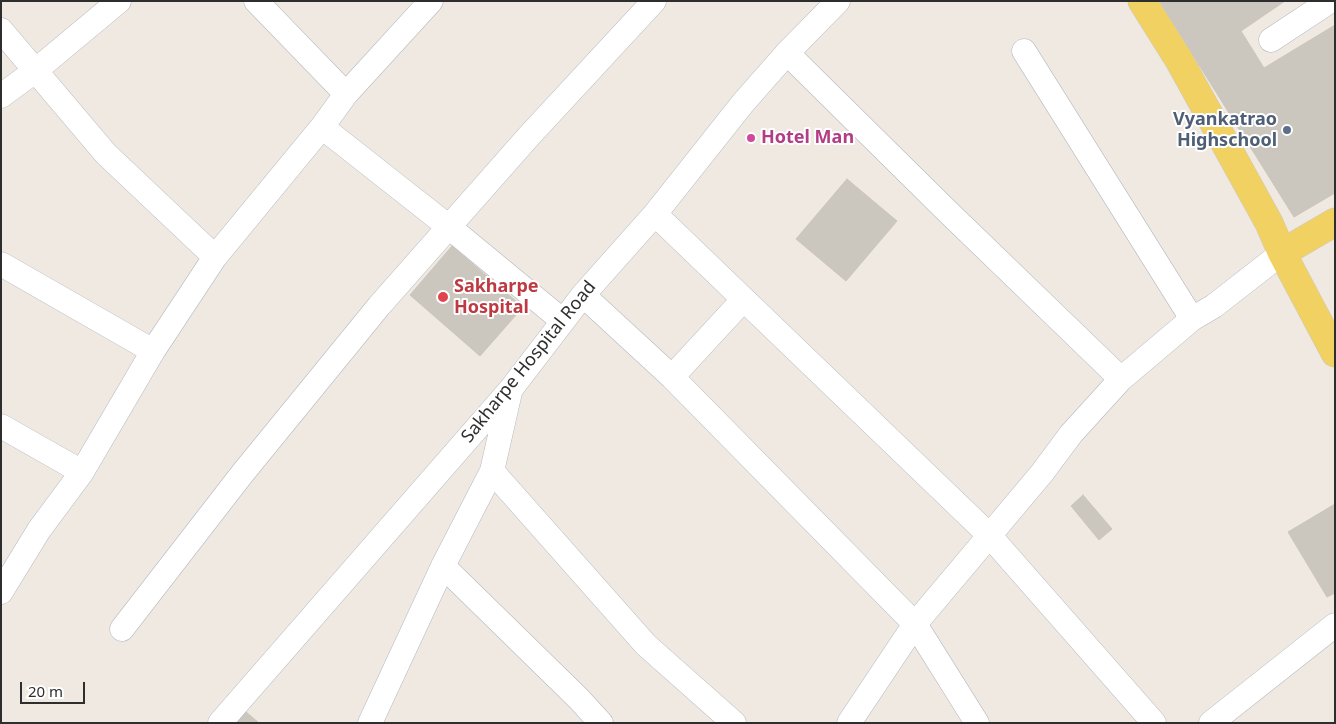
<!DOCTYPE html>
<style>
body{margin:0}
#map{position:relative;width:1336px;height:724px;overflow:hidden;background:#efe9e1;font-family:"Noto Sans",sans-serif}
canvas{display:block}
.frame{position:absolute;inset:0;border:2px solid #2e2e2e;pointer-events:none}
.scale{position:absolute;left:20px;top:682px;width:65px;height:22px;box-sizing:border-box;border:2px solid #2e2e2e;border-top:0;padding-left:6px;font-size:15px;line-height:18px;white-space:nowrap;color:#2e2e2e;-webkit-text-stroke:4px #fff;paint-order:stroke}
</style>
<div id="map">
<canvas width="1336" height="724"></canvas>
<div class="frame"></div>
<div class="scale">20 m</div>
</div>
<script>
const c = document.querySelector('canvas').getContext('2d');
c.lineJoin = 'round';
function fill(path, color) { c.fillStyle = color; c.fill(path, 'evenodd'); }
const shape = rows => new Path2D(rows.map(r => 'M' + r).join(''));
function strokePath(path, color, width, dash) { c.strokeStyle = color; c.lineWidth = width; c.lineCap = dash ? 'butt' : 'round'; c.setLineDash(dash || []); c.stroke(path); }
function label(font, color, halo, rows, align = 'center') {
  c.font = font + ' "Noto Sans",sans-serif'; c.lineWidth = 4; c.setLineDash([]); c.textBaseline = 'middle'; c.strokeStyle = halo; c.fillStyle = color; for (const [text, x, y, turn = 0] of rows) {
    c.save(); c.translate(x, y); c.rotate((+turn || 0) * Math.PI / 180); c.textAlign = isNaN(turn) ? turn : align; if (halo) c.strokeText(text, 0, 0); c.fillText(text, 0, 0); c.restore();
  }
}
const building = shape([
 [1159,1,1285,1,1241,31,1264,68,1335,25,1335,193,1294,217,1159,1],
 [847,179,897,221,846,281,796,239,847,179],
 [452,246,523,307,480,356,410,295,452,246],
 [1083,495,1112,529,1099,540,1071,506,1083,495],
 [1335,504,1335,593,1327,597,1288,532,1335,504],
 [245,711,259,723,236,723,245,711]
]);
fill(building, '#cbc7bf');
strokePath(building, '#cbc5ba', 1);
const minor = shape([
 [256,1,346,94],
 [1,30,106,154,215,257],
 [1271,40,1330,1],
 [1024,51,1192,319],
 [787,53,947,211,1121,379],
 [1,96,35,71,119,1],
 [322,127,449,227,563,321],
 [655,214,989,535,1154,723],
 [1,264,153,351],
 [583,295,672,377,915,624,977,723],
 [672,377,743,300],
 [1,426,82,472],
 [492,471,646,645,734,723],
 [443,566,579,699,601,723],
 [1,592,39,530,82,472,153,351,215,257,322,127,346,94,431,1],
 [122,629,242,474,379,306,529,136,654,1],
 [220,723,511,389,583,295,655,214,743,103,787,53,838,1],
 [370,723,443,566,492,471,510,392],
 [849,723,915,624,1042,473,1071,434,1121,379,1192,319,1214,306,1282,253],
 [1211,723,1335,625]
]);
const major = shape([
 [1142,1,1179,60,1269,223,1282,253,1335,353],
 [1282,253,1335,222]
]);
strokePath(minor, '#b4b7c1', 25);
strokePath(major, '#c9c9c9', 29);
strokePath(minor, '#fff', 24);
strokePath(major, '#f2d163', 28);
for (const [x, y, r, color] of [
 [1287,130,5,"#5c6f8a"],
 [751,138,5,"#d1479c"],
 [443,297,6,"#e0444e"]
]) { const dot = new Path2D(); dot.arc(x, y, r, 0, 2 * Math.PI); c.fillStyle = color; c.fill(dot); strokePath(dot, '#fff', 2); }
label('bold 18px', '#4e5e75', '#fff', [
 ["Vyankatrao",1277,120],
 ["Highschool",1277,141]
], 'right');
label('bold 18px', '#b23c85', '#fff', [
 ["Hotel Man",761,138]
], 'left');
label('bold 18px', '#be3a42', '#fff', [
 ["Sakharpe",454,287],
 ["Hospital",454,308]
], 'left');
label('18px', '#2e2e2e', '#fff', [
 ["Sakharpe Hospital Road",529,362,-51]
]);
</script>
